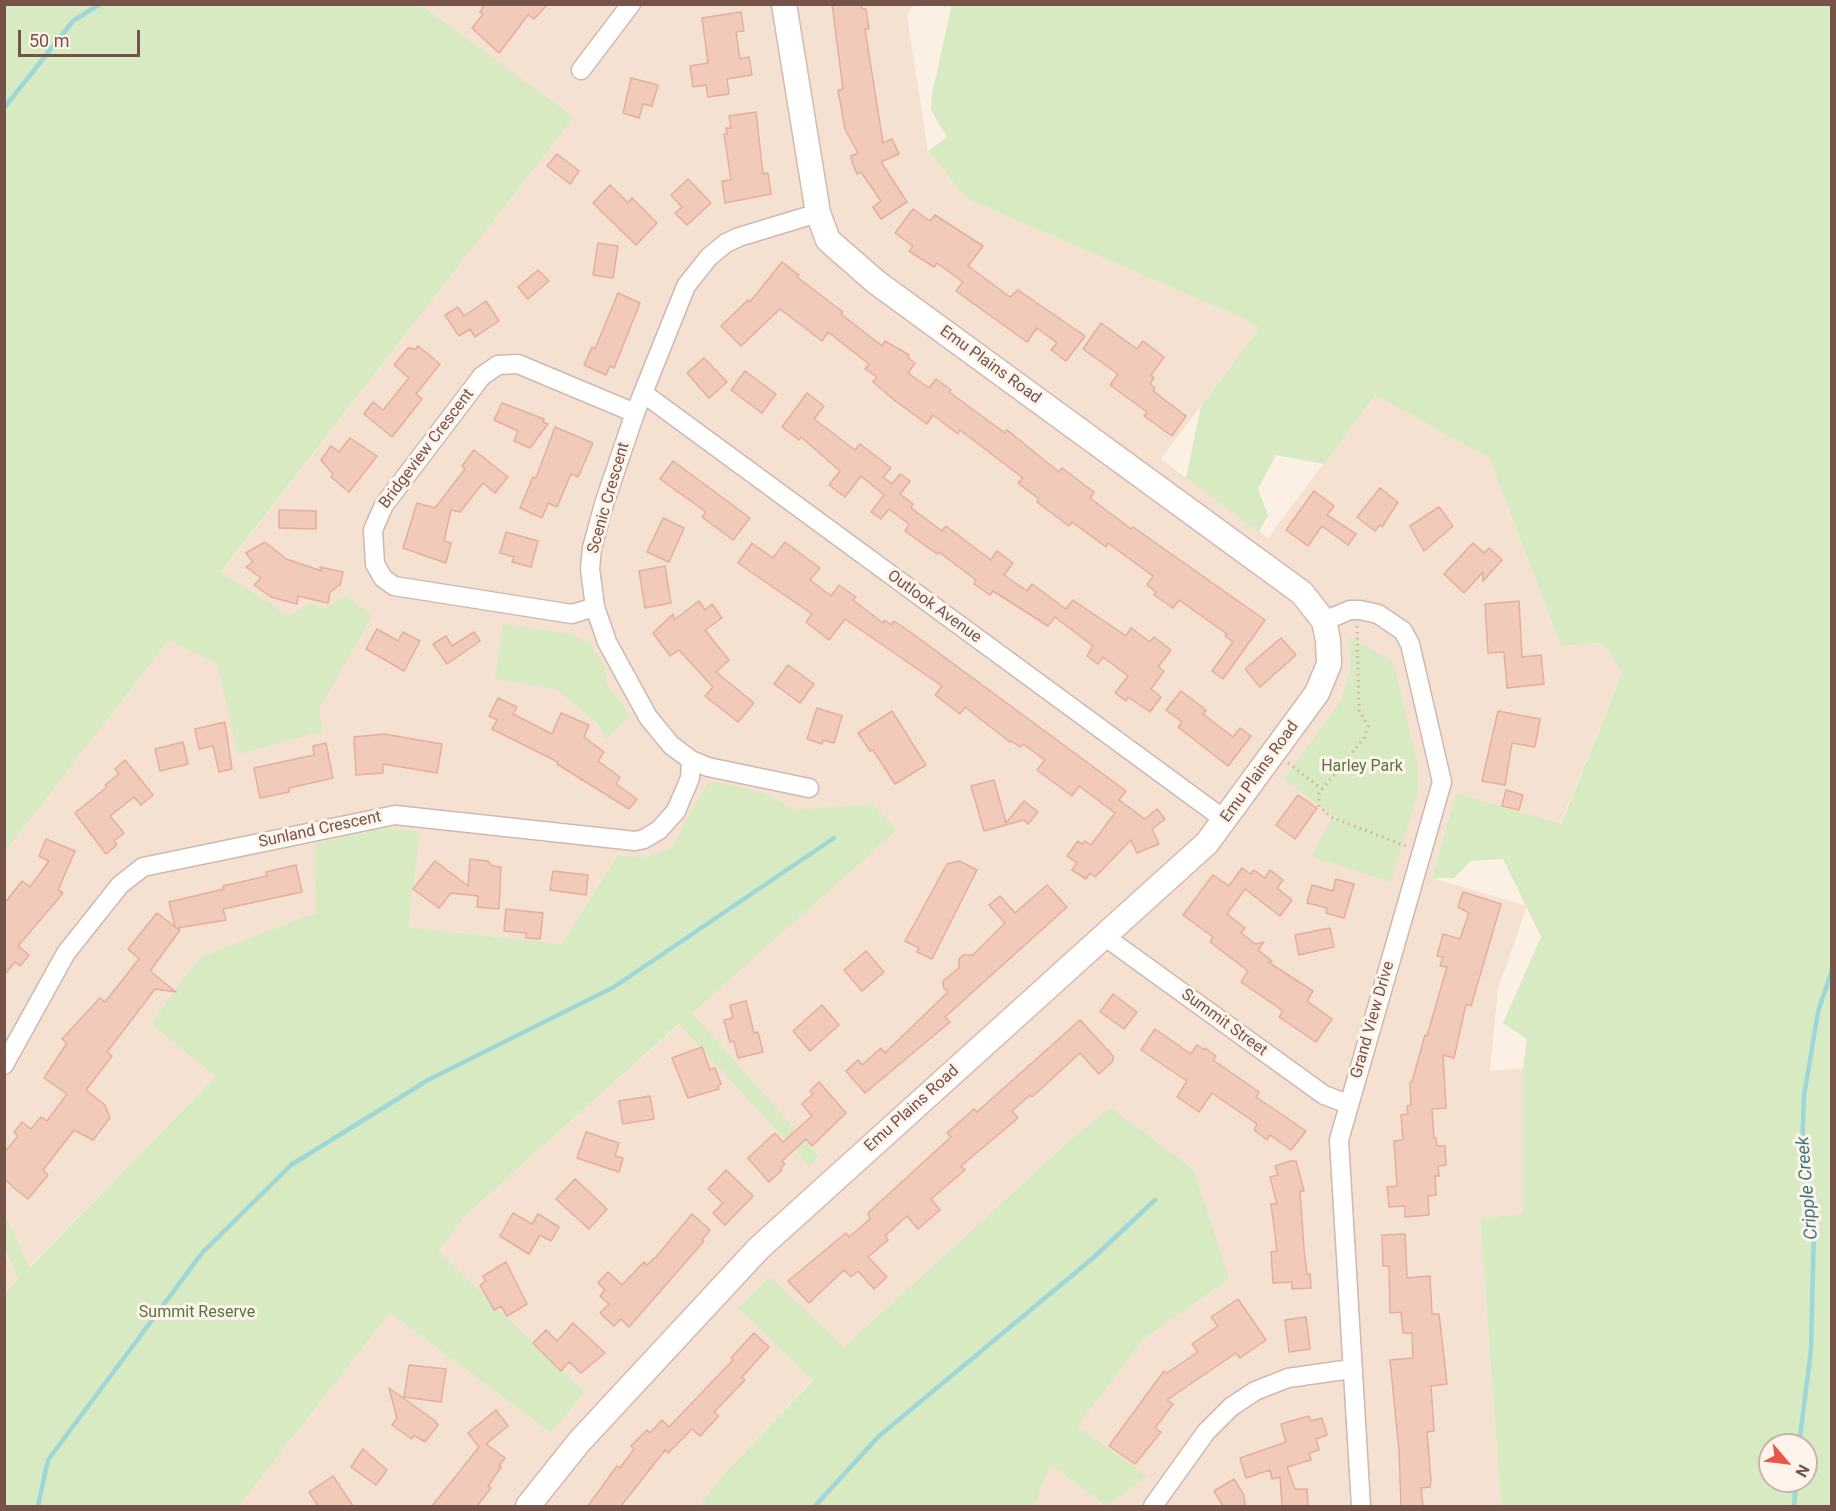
<!DOCTYPE html>
<style>
body{margin:0}
#map{position:relative;width:1836px;height:1511px;overflow:hidden;background:#fcf0e4;font-family:Roboto,sans-serif}
canvas{display:block}
.frame{position:absolute;inset:0;border:6px solid #755349;pointer-events:none}
.north{position:absolute;left:1758px;top:1433px;width:60px;height:60px;box-sizing:border-box;background:#fff4eb;border:2px solid #c8b4aa;border-radius:50%;rotate:118deg;font-size:16px;font-weight:700;line-height:24px;text-align:center;color:#755349}
.north::after{content:'';display:block;margin:auto;width:21px;height:27px;background:#e85748;clip-path:polygon(50% 0,100% 100%,50% 72%,0 100%)}
.scale{position:absolute;left:18px;top:30px;width:122px;height:27px;box-sizing:border-box;border:3px solid #755349;border-top:0;padding-left:8px;font-size:18px;line-height:21px;white-space:nowrap;color:#755349;-webkit-text-stroke:4px #fff4eb;paint-order:stroke}
</style>
<div id="map">
<canvas width="1836" height="1511"></canvas>
<div class="frame"></div>
<div class="north">N</div>
<div class="scale">50 m</div>
</div>
<script>
const c = document.querySelector('canvas').getContext('2d');
c.lineJoin = 'round';
function fill(path, color) { c.fillStyle = color; c.fill(path, 'evenodd'); }
const shape = rows => new Path2D(rows.map(r => 'M' + r).join(''));
function strokePath(path, color, width, dash) { c.strokeStyle = color; c.lineWidth = width; c.lineCap = dash ? 'butt' : 'round'; c.setLineDash(dash || []); c.stroke(path); }
function label(font, color, halo, rows, align = 'center') {
  c.font = font + ' Roboto,sans-serif'; c.lineWidth = 6; c.setLineDash([]); c.textBaseline = 'middle'; c.strokeStyle = halo; c.fillStyle = color; for (const [text, x, y, turn = 0] of rows) {
    c.save(); c.translate(x, y); c.rotate((+turn || 0) * Math.PI / 180); c.textAlign = isNaN(turn) ? turn : align; if (halo) c.strokeText(text, 0, 0); c.fillText(text, 0, 0); c.restore();
  }
}
fill(shape([
 [421,5,914,5,907,15,928,151,967,199,1231,313,1259,328,1161,459,1268,538,1375,395,1489,458,1561,646,1603,643,1622,673,1560,824,1456,793,1432,878,1527,906,1498,989,1490,1071,1526,1068,1523,1214,1480,1218,1501,1506,1035,1506,1050,1463,1105,1506,1146,1476,1076,1426,1144,1339,1229,1279,1067,1143,843,1348,768,1276,738,1308,813,1379,722,1476,698,1506,239,1506,390,1313,551,1433,585,1392,437,1251,465,1216,680,1024,808,1165,819,1156,691,1013,897,830,873,804,645,857,618,855,561,944,407,927,419,832,317,913,151,1024,217,1075,29,1267,5,1215,5,852,573,118],
 [4,1250,18,1279,5,1293,4,1293]
]), '#f4e1d2');
fill(shape([
 [5,4,421,5,574,117,221,572,289,616,310,603,324,609,346,595,372,616,319,709,323,731,238,754,217,663,169,640,5,852],
 [952,4,1831,5,1831,1506,1501,1506,1480,1218,1523,1214,1523,1069,1527,1039,1503,1023,1541,937,1503,859,1471,861,1454,878,1432,878,1456,793,1561,824,1622,673,1603,643,1561,646,1489,458,1375,395,1324,464,1276,455,1258,489,1268,515,1259,532,1186,478,1201,406,1259,328,1231,313,967,199,928,151,947,137,931,110,932,94],
 [1770,1445,1806,1445,1806,1481,1770,1481],
 [503,624,572,634,590,643,605,666,607,685,630,715,606,739,597,723,556,689,495,679],
 [1348,636,1393,662,1418,766,1418,792,1391,882,1312,857,1333,815,1284,779,1341,701,1351,667],
 [715,782,768,794,792,810,873,804,897,830,692,1013,819,1156,809,1166,679,1024,465,1216,438,1251,585,1392,551,1433,390,1313,239,1506,5,1506,5,1293,18,1279,5,1250,5,1215,30,1267,216,1076,151,1024,200,957,316,913,315,844,385,828,420,832,408,927,561,944,618,855,645,857,671,848,707,784],
 [1111,1108,1194,1170,1229,1279,1144,1339,1077,1426,1147,1476,1106,1506,1050,1464,1035,1506,698,1506,722,1476,813,1380,738,1308,769,1276,844,1347,1067,1143]
]), '#d8eac2');
strokePath(shape([
 [4,108,73,21,100,4],
 [1799,1445,1811,1350,1814,1228,1802,1153,1804,1096,1818,1012,1832,970],
 [38,1506,48,1460,202,1253,291,1165,428,1080,614,987,834,838],
 [815,1506,878,1437,1093,1258,1155,1200],
 [1794,1506,1796,1481]
]), '#9ed7d8', 4.5);
const building = shape([
 [485,4,548,4,534,19,528,15,499,53,472,28,483,14,480,12,485,4],
 [832,4,861,4,862,9,866,9,869,29,865,29,883,143,892,139,899,154,881,162,907,202,881,219,873,207,881,201,861,172,857,174,852,162,851,156,858,153,845,129,838,90,843,89,832,4],
 [741,12,744,31,736,32,740,59,749,57,752,75,727,79,729,94,708,97,706,85,693,87,690,66,708,63,702,18,741,12],
 [631,78,658,85,652,106,643,104,639,118,623,113,631,78],
 [756,112,763,174,768,173,771,194,725,203,722,181,731,180,724,134,727,134,726,128,731,128,729,116,756,112],
 [557,154,579,171,570,184,547,166,557,154],
 [688,179,711,203,687,225,675,213,682,207,671,195,688,179],
 [610,185,628,203,632,198,657,223,636,245,593,203,610,185],
 [913,209,930,221,935,215,983,246,968,266,1010,297,1018,290,1085,336,1066,361,1051,350,1057,343,1037,328,1027,342,956,291,963,282,937,263,934,267,909,251,913,246,895,233,913,209],
 [598,243,618,246,613,278,593,275,598,243],
 [782,262,799,275,797,277,843,312,841,314,882,346,885,341,909,355,908,358,915,363,908,373,929,388,936,379,951,390,949,392,1005,433,1007,430,1059,472,1062,468,1094,492,1090,498,1131,529,1133,527,1265,620,1223,679,1212,671,1233,642,1225,636,1227,634,1179,600,1173,608,1154,595,1156,592,1147,585,1153,576,1108,543,1106,547,1072,522,1069,526,1037,502,1039,499,1018,483,1023,478,960,430,958,434,933,415,927,424,894,400,873,382,877,377,865,369,869,364,828,332,822,341,780,309,741,346,721,326,748,300,750,302,782,262],
 [538,270,549,281,528,299,518,287,538,270],
 [618,293,640,303,614,368,610,366,606,375,584,365,592,347,595,349,618,293],
 [486,301,499,321,475,337,470,329,459,336,445,315,458,307,464,316,486,301],
 [1101,323,1137,349,1143,341,1164,357,1151,375,1154,378,1150,384,1155,388,1153,391,1186,416,1172,436,1144,416,1147,412,1110,385,1118,374,1083,349,1101,323],
 [418,346,440,364,416,394,422,399,392,437,364,414,373,402,383,410,409,378,394,365,408,348,416,349,418,346],
 [704,358,727,382,709,398,687,373,704,358],
 [745,371,776,394,762,413,731,390,745,371],
 [807,393,824,406,814,419,855,450,860,444,891,468,883,477,892,484,900,474,910,481,900,494,913,504,911,508,942,531,946,526,991,560,997,551,1013,563,1004,575,1027,591,1032,584,1066,609,1073,600,1126,636,1131,628,1150,642,1154,637,1171,650,1158,667,1164,671,1151,689,1161,697,1150,712,1128,697,1126,701,1115,693,1128,676,1103,657,1098,664,1087,656,1093,646,1055,617,1048,626,993,591,990,595,974,584,976,580,939,552,937,554,905,531,909,524,889,509,881,519,871,512,884,495,861,476,845,497,829,485,840,471,801,437,799,440,782,427,807,393],
 [502,403,544,419,543,422,548,424,530,448,514,441,518,431,494,420,502,403],
 [555,427,593,443,578,477,571,474,557,507,548,503,542,518,520,508,533,477,536,478,555,427],
 [350,438,377,456,349,492,331,477,333,474,321,460,331,446,339,452,350,438],
 [474,450,508,477,495,493,483,483,460,512,451,510,444,541,451,543,446,563,403,548,417,503,435,508,465,469,462,466,474,450],
 [673,461,750,518,733,540,702,517,706,512,660,479,673,461],
 [1380,488,1398,502,1382,527,1380,525,1375,531,1357,517,1380,488],
 [1314,491,1334,506,1327,515,1356,534,1348,545,1322,526,1308,546,1286,530,1314,491],
 [1439,507,1453,526,1424,551,1410,526,1439,507],
 [279,510,316,511,316,529,279,528,279,510],
 [663,518,684,528,669,562,647,552,663,518],
 [506,532,538,541,531,567,512,562,514,557,500,553,506,532],
 [265,542,286,559,322,571,320,567,343,572,340,585,330,592,328,603,298,596,297,604,271,597,254,585,261,578,246,567,253,562,246,553,265,542],
 [785,542,820,568,810,580,831,596,839,585,856,597,853,600,883,623,885,620,891,625,894,621,913,634,1126,791,1119,800,1145,819,1157,809,1165,819,1152,829,1159,844,1137,853,1131,840,1095,877,1090,873,1086,879,1072,870,1077,863,1067,856,1078,841,1082,844,1085,841,1091,845,1115,813,1079,786,1072,796,1037,770,1045,760,1023,744,1020,747,1011,741,1010,742,965,707,960,714,935,695,942,686,845,619,829,640,806,622,812,614,738,563,752,543,773,558,785,542],
 [1473,543,1484,553,1489,548,1502,560,1483,581,1483,572,1464,593,1444,574,1473,543],
 [665,566,671,603,645,608,639,571,665,566],
 [699,601,705,610,712,604,722,618,705,630,729,660,716,672,754,703,738,722,705,696,713,687,679,650,670,656,653,633,673,614,674,620,699,601],
 [1519,601,1522,657,1541,655,1544,684,1507,688,1504,652,1488,653,1485,604,1519,601],
 [377,629,398,641,403,632,420,641,404,671,366,649,377,629],
 [474,632,480,641,447,664,433,644,446,636,452,646,474,632],
 [1281,638,1296,655,1260,687,1245,669,1281,638],
 [788,665,814,684,800,703,774,684,788,665],
 [1181,691,1206,710,1203,714,1233,737,1240,728,1251,736,1228,766,1178,727,1182,722,1166,710,1181,691],
 [498,698,517,707,513,714,552,734,561,713,589,725,584,737,604,752,598,761,620,777,616,784,637,799,629,809,557,764,558,762,492,729,497,720,489,716,498,698],
 [817,708,842,716,834,743,823,740,822,744,807,739,817,708],
 [892,711,926,765,895,784,873,750,870,751,858,733,892,711],
 [1498,711,1540,719,1535,747,1512,743,1505,785,1482,781,1498,711],
 [225,722,232,769,219,772,213,746,199,749,195,729,225,722],
 [384,734,442,744,437,773,383,764,383,773,356,775,354,737,384,734],
 [183,742,188,764,160,771,155,749,183,742],
 [326,743,333,778,289,788,289,792,260,798,254,768,314,755,313,746,326,743],
 [125,760,153,795,141,805,134,797,110,816,124,833,114,841,117,845,106,854,75,813,107,787,105,785,119,774,115,769,125,760],
 [994,780,1006,823,1024,801,1038,812,1028,824,1024,820,984,831,971,786,994,780],
 [1506,790,1523,795,1519,810,1502,806,1506,790],
 [1298,795,1317,808,1295,839,1276,825,1298,795],
 [46,839,75,851,58,890,63,893,18,946,29,955,20,966,15,962,4,975,4,904,22,881,30,887,49,861,39,856,46,839],
 [470,859,488,861,492,866,501,867,499,909,477,907,478,896,451,893,439,908,413,889,435,861,468,886,470,859],
 [959,861,977,870,932,959,917,952,919,948,905,941,947,864,959,861],
 [296,865,302,892,223,909,226,920,177,928,180,930,150,971,176,992,155,989,107,1052,112,1056,86,1090,105,1105,110,1118,93,1140,74,1130,43,1170,48,1175,28,1199,14,1188,4,1178,4,1153,18,1136,14,1132,22,1122,31,1129,41,1117,47,1121,67,1094,44,1078,67,1043,62,1039,100,998,105,1002,139,959,128,949,157,913,175,927,169,902,224,889,223,886,267,876,266,872,296,865],
 [1242,868,1250,874,1254,870,1265,878,1270,870,1283,880,1277,888,1292,900,1280,916,1245,889,1227,914,1245,928,1241,933,1255,944,1264,942,1258,950,1272,961,1268,962,1313,991,1307,1001,1332,1019,1316,1042,1279,1017,1283,1011,1241,982,1248,971,1210,942,1213,937,1183,915,1213,875,1229,886,1242,868],
 [553,871,588,875,586,895,550,890,553,871],
 [1336,879,1354,884,1344,918,1326,913,1327,908,1307,903,1312,885,1333,891,1336,879],
 [1047,885,1067,907,945,1017,950,1022,865,1093,846,1071,858,1060,862,1065,881,1048,885,1053,948,992,943,987,943,981,959,968,959,959,963,955,973,955,1005,923,989,905,1000,896,1015,913,1047,885],
 [1463,892,1501,904,1471,1006,1466,1004,1454,1058,1443,1055,1446,1108,1432,1109,1434,1138,1436,1138,1437,1146,1445,1146,1446,1165,1438,1166,1439,1176,1435,1176,1436,1195,1428,1196,1429,1215,1405,1217,1405,1206,1389,1207,1387,1187,1397,1186,1394,1141,1403,1140,1401,1115,1408,1114,1407,1106,1411,1105,1410,1082,1412,1082,1425,1035,1427,1036,1447,967,1440,966,1443,957,1437,956,1443,934,1460,939,1469,913,1458,907,1463,892],
 [506,909,543,913,540,939,526,938,526,933,504,931,506,909],
 [1330,928,1334,947,1299,955,1295,935,1330,928],
 [866,951,884,972,862,991,844,970,866,951],
 [1113,994,1137,1012,1124,1029,1100,1012,1113,994],
 [746,1001,754,1033,758,1032,763,1052,738,1058,734,1041,730,1042,724,1020,733,1018,730,1005,746,1001],
 [822,1005,839,1025,810,1051,793,1031,822,1005],
 [1080,1020,1113,1056,1113,1061,1099,1074,1080,1053,1032,1097,1030,1095,1012,1111,1018,1118,961,1166,965,1170,931,1199,940,1210,918,1229,907,1216,885,1236,888,1240,868,1257,887,1277,874,1289,858,1271,851,1277,844,1270,809,1303,788,1281,846,1233,849,1237,870,1219,868,1213,951,1137,947,1133,974,1109,977,1112,1080,1020],
 [1155,1029,1191,1054,1197,1045,1204,1050,1205,1048,1216,1056,1213,1060,1259,1092,1256,1097,1306,1131,1291,1150,1270,1135,1267,1140,1254,1130,1257,1124,1212,1093,1199,1112,1177,1097,1187,1081,1141,1050,1155,1029],
 [702,1047,710,1070,715,1068,721,1084,718,1086,719,1089,688,1098,672,1058,702,1047],
 [819,1082,846,1113,812,1146,806,1139,782,1161,785,1164,780,1168,782,1170,769,1182,748,1158,775,1133,783,1142,812,1116,802,1104,813,1094,810,1091,819,1082],
 [650,1096,654,1119,623,1124,619,1101,650,1096],
 [586,1132,619,1143,615,1156,623,1158,619,1172,577,1158,586,1132],
 [1290,1161,1296,1161,1304,1191,1300,1191,1304,1249,1307,1274,1310,1274,1311,1288,1292,1289,1292,1282,1273,1283,1271,1252,1277,1251,1271,1204,1277,1204,1270,1177,1278,1175,1275,1166,1290,1161],
 [726,1170,753,1196,725,1225,713,1213,723,1203,708,1189,726,1170],
 [575,1179,607,1209,589,1229,556,1199,575,1179],
 [513,1213,532,1224,538,1214,559,1227,551,1241,540,1235,529,1254,500,1236,513,1213],
 [692,1214,710,1230,702,1240,704,1241,629,1327,621,1319,614,1326,600,1313,609,1304,600,1296,605,1290,598,1283,608,1272,622,1285,644,1262,647,1265,656,1257,692,1214],
 [1405,1234,1407,1278,1430,1276,1432,1314,1439,1314,1447,1384,1431,1386,1434,1431,1427,1432,1431,1480,1430,1487,1421,1488,1423,1506,1401,1506,1399,1450,1390,1360,1413,1358,1412,1333,1403,1333,1401,1312,1390,1313,1389,1266,1383,1266,1382,1235,1405,1234],
 [506,1262,527,1304,507,1316,501,1306,494,1310,480,1285,486,1281,483,1276,506,1262],
 [1238,1299,1266,1340,1240,1358,1236,1353,1167,1400,1173,1404,1155,1428,1161,1432,1135,1464,1109,1446,1164,1371,1167,1373,1198,1352,1192,1344,1218,1326,1211,1317,1238,1299],
 [1306,1317,1310,1349,1289,1352,1285,1320,1306,1317],
 [573,1323,605,1353,581,1373,569,1362,561,1371,533,1343,546,1330,557,1341,573,1323],
 [754,1333,769,1347,742,1377,745,1380,714,1412,719,1416,700,1436,692,1429,668,1453,665,1450,621,1506,588,1506,617,1466,620,1468,634,1449,631,1446,647,1430,650,1433,662,1420,669,1427,733,1360,731,1358,754,1333],
 [409,1365,446,1369,441,1402,404,1397,409,1365],
 [389,1388,434,1420,438,1425,425,1442,414,1435,412,1439,392,1425,397,1418,389,1388],
 [496,1410,508,1426,486,1444,505,1458,499,1466,501,1467,488,1486,491,1488,477,1506,432,1506,479,1447,468,1433,496,1410],
 [1309,1416,1311,1421,1322,1418,1327,1435,1316,1439,1319,1450,1309,1453,1311,1460,1287,1467,1295,1489,1307,1489,1308,1506,1282,1506,1280,1477,1272,1479,1270,1470,1246,1478,1240,1458,1286,1442,1281,1424,1309,1416],
 [363,1449,387,1470,376,1485,351,1467,363,1449],
 [333,1476,353,1506,318,1506,309,1492,333,1476],
 [1234,1479,1244,1495,1245,1506,1223,1506,1214,1491,1234,1479]
]);
fill(building, '#f2cabb');
strokePath(building, '#e5ae9c', 1.5);
const street = shape([
 [581,70,631,4],
 [643,393,1225,820],
 [595,607,572,614,394,586,383,578,375,564,373,530,384,505,482,376,498,365,518,364,635,413],
 [1324,621,1350,610,1360,610,1378,614,1403,631,1410,644,1442,782,1339,1140,1361,1506],
 [809,788,708,767,691,760,671,745,648,717,607,642,595,607,590,569,592,548,604,504,635,413,686,286,709,257,726,243,739,237,818,213],
 [1104,936,1324,1095,1348,1104],
 [4,1065,66,953,120,885,143,867,395,815,635,841,644,839,659,830,676,811,690,778,691,760],
 [1153,1506,1206,1432,1231,1407,1255,1391,1288,1378,1351,1369]
]);
const secondary = shape([
 [528,1506,579,1442,759,1248,1207,843,1317,693,1329,664,1328,640,1324,621,1302,593,876,282,828,240,818,213,784,4]
]);
strokePath(street, '#d0b8ad', 21);
strokePath(secondary, '#d6b9ac', 27);
strokePath(shape([
 [1357,626,1359,710,1368,726,1364,738,1319,793,1319,806,1331,817,1406,846],
 [1288,763,1322,789]
]), '#d7ad9f', 3, [1.5, 4.5]);
strokePath(street, '#fff', 18);
strokePath(secondary, '#fff', 24);
label('16px', '#755349', '#fff4eb', [
 ["Emu Plains Road",990,365,36],
 ["Bridgeview Crescent",427,449,-53],
 ["Scenic Crescent",609,498,-74],
 ["Outlook Avenue",934,607,36],
 ["Emu Plains Road",1260,772,-54],
 ["Sunland Crescent",320,830,-12],
 ["Grand View Drive",1373,1020,-74],
 ["Summit Street",1224,1023,36],
 ["Emu Plains Road",912,1109,-42]
]);
label('16px', '#56753e', '#fff4eb', [
 ["Harley Park",1362,767],
 ["Summit Reserve",197,1313]
]);
label('italic 18px', '#3c787b', '#fff4eb', [
 ["Cripple Creek",1808,1188,-95]
]);
</script>
